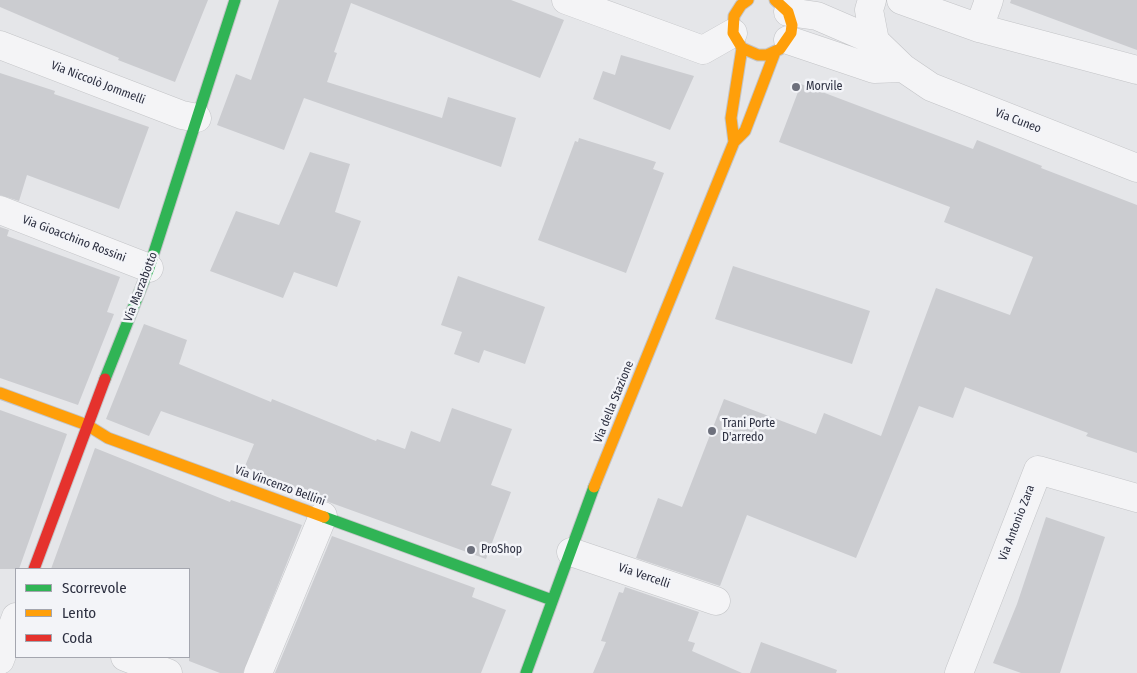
<!DOCTYPE html>
<meta charset="utf-8">
<style>
body{margin:0}
#map{position:relative;width:1137px;height:673px;overflow:hidden;background:#e5e6e9;font-family:"Fira Sans Condensed",sans-serif}
canvas{display:block}
.legend{position:absolute;left:15px;top:568px;width:175px;height:90px;box-sizing:border-box;background:#f3f4f8;border:1px solid #a4a6af;margin:0;padding:6px 9px;list-style:none;font-size:15px;color:#2d3041}
.legend li{display:flex;align-items:center;gap:10px;height:25px}
.legend b{width:25px;border:1px solid #a4a6af}
</style>
<div id="map">
<canvas width="1137" height="673"></canvas>
<ul class="legend">
<li><b style="height:6px;background:#30b455"></b>Scorrevole</li>
<li><b style="height:6px;background:#ff9f0a"></b>Lento</li>
<li><b style="height:6px;background:#e5322d"></b>Coda</li>
</ul>
</div>
<script>
const c = document.querySelector('canvas').getContext('2d');
c.lineJoin = 'round';
function fill(path, color) { c.fillStyle = color; c.fill(path, 'evenodd'); }
const shape = rows => new Path2D(rows.map(r => 'M' + r).join(''));
function strokePath(path, color, width, dash) { c.strokeStyle = color; c.lineWidth = width; c.lineCap = dash ? 'butt' : 'round'; c.setLineDash(dash || []); c.stroke(path); }
function label(font, color, halo, rows, align = 'center') {
  c.font = font + ' "Fira Sans Condensed",sans-serif'; c.lineWidth = 5; c.setLineDash([]); c.textBaseline = 'middle'; c.strokeStyle = halo; c.fillStyle = color; for (const [text, x, y, turn = 0] of rows) {
    c.save(); c.translate(x, y); c.rotate((+turn || 0) * Math.PI / 180); c.textAlign = isNaN(turn) ? turn : align; if (halo) c.strokeText(text, 0, 0); c.fillText(text, 0, 0); c.restore();
  }
}
fill(shape([
 [0,0,208,0,175,82,118,60,119,58,0,7],
 [279,0,511,0,564,20,540,78,351,3,334,52,337,53,327,82,442,118,448,97,516,118,501,167,304,98,284,150,217,125,236,74,251,80],
 [1011,0,1137,0,1137,50,1010,3],
 [621,55,694,76,670,130,593,99,603,71,615,75],
 [0,73,55,91,54,94,149,127,119,209,27,175,19,201,0,195],
 [801,84,973,149,977,140,1042,166,1041,168,1137,205,1137,453,1086,436,1088,433,965,387,953,418,919,406,856,558,747,515,720,586,636,558,658,498,682,507,724,399,816,434,824,413,881,436,936,288,1010,315,1033,257,944,222,950,207,779,142],
 [579,138,656,162,653,169,664,173,626,273,538,240,575,141,578,142],
 [310,152,350,164,335,212,361,221,337,287,294,272,283,298,210,271,236,211,279,225],
 [0,227,9,230,7,236,120,277,107,312,114,314,78,405,0,378],
 [733,266,870,311,852,364,715,319],
 [458,276,545,307,525,364,484,350,479,363,454,354,462,332,441,325],
 [144,324,187,340,179,364,271,402,272,399,376,441,377,439,405,449,411,431,440,442,452,408,512,429,491,485,511,492,486,559,243,471,254,444,161,411,149,436,106,419],
 [0,410,67,434,19,569,0,569],
 [95,448,230,502,231,500,302,525,243,673,220,673,189,661,189,569,51,569],
 [1046,517,1105,537,1060,673,1021,673,993,663,1017,604],
 [332,536,475,588,472,597,506,610,481,673,275,673],
 [625,587,699,612,688,641,695,643,692,651,742,673,593,673,606,642,601,641,619,592,623,593],
 [761,642,837,670,836,673,750,673]
]), '#cbccd0');
const street = shape([
 [566,0,703,50,733,33],
 [872,0,869,10,875,41],
 [901,0,979,28,1137,70],
 [788,12,817,16,875,41,903,68,931,87,1137,168],
 [979,28,989,0],
 [788,40,874,69,903,68],
 [0,45,182,115,197,118],
 [0,210,149,268],
 [571,552,716,601],
 [125,657,168,673],
 [0,660,16,617],
 [258,673,323,516],
 [959,673,1038,470,1137,498]
]);
const fast = shape([
 [105,379,149,268,235,0],
 [324,517,552,600],
 [526,673,594,487]
]);
const slow = shape([
 [748,0,741,5,734,16,733,33,742,48,758,55,767,55,780,49,791,33,792,25,788,12,775,0],
 [734,142,731,118,742,48],
 [0,393,87,425,108,438,324,517],
 [594,487,734,142,745,131,775,52]
]);
const jam = shape([
 [34,569,105,379]
]);
strokePath(street, '#c3c4c7', 29);
strokePath(fast, '#c3c4c7', 13);
strokePath(slow, '#c3c4c7', 13);
strokePath(jam, '#c3c4c7', 13);
strokePath(street, '#f4f4f6', 28);
strokePath(fast, '#30b455', 11);
strokePath(slow, '#ff9f0a', 11);
strokePath(jam, '#e5322d', 11);
for (const [x, y, r, color] of [
 [796,87,5,"#6d707c"],
 [712,431,5,"#6d707c"],
 [471,550,5,"#6d707c"]
]) { const dot = new Path2D(); dot.arc(x, y, r, 0, 2 * Math.PI); c.fillStyle = color; c.fill(dot); strokePath(dot, '#f3f4f8', 2); }
label('12px', '#2d3041', '#f3f4f8', [
 ["Via Niccolò Jommelli",98,83,21],
 ["Via Cuneo",1018,121,21],
 ["Via Gioacchino Rossini",74,239,21],
 ["Via Marzabotto",141,287,-69],
 ["Via della Stazione",614,402,-68],
 ["Via Vincenzo Bellini",280,486,20],
 ["Via Antonio Zara",1017,523,-69],
 ["Via Vercelli",644,576,19]
]);
label('12px', '#2d3041', '#f3f4f8', [
 ["Morvile",806,87],
 ["Trani Porte",722,424],
 ["D'arredo",722,438],
 ["ProShop",481,550]
], 'left');
</script>
